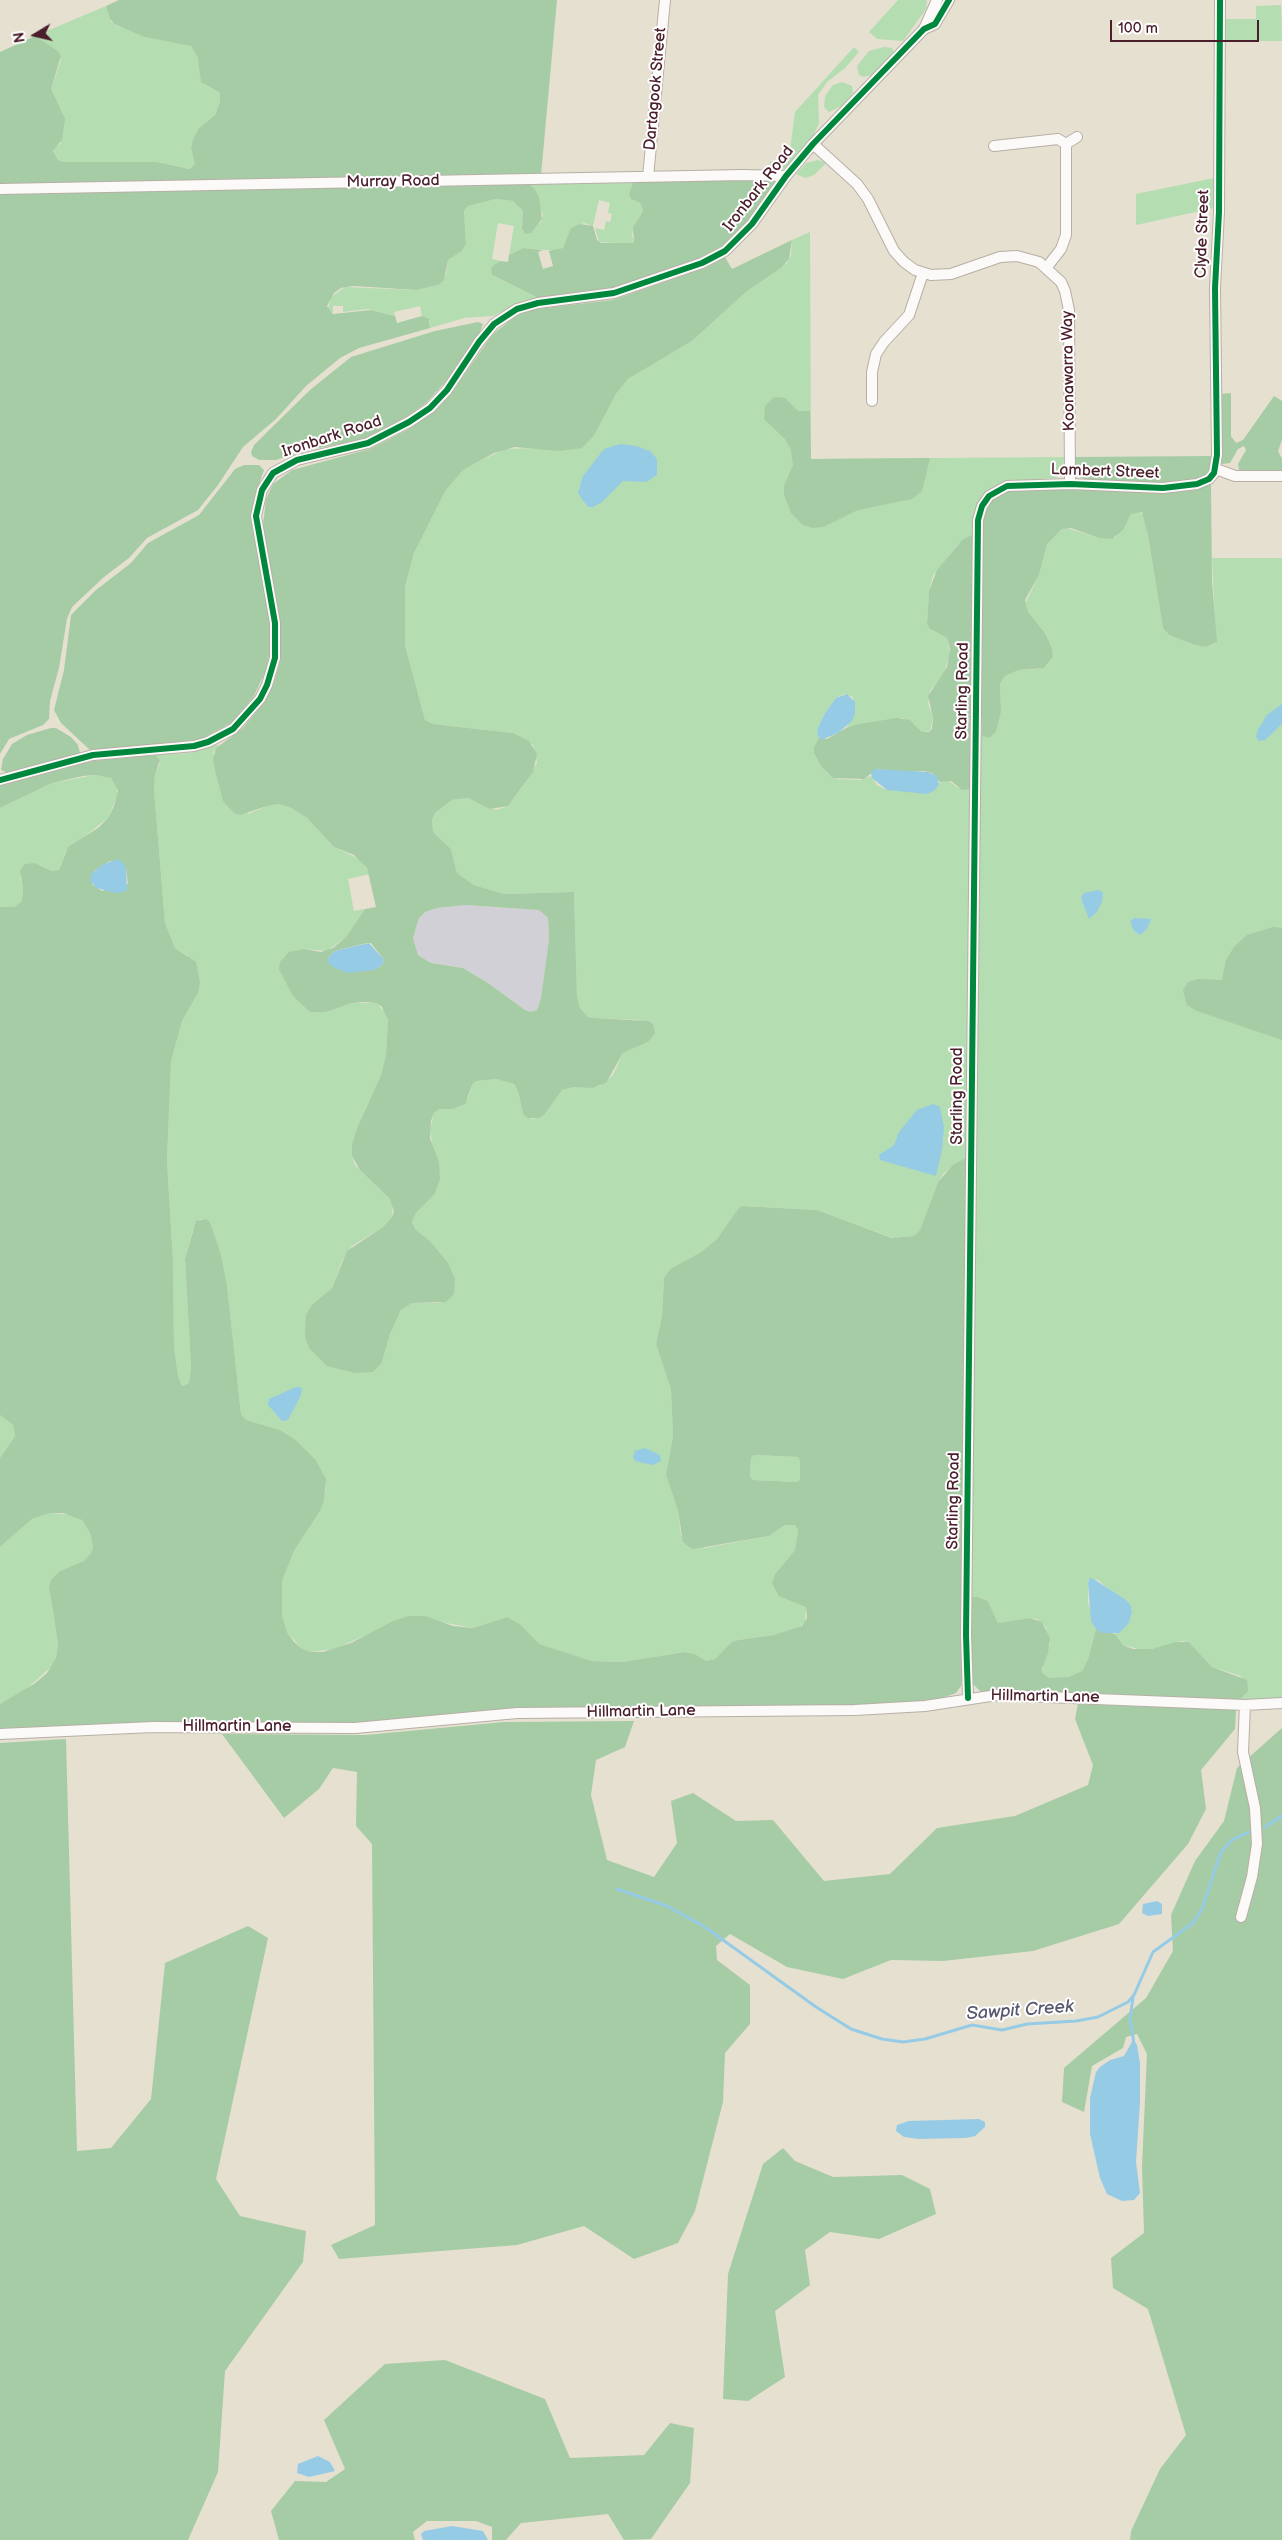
<!DOCTYPE html>
<html>
<head>
<meta charset="utf-8">
<style>
	body { margin:0 }
	#map { position:relative; width:1282px; height:2540px; overflow:hidden; background:#e6e0d0; font-family:"Balsamiq Sans",sans-serif }
	canvas { display:block }
	.north { position:absolute; left:10px; top:10px; width:50px; height:50px; -webkit-text-stroke:4px #fff; paint-order:stroke; rotate:261deg; font-size:14px; font-weight:700; line-height:20px; text-align:center; color:#4a1f2b }
	.north::after { content:''; display:block; margin:auto; width:18px; height:22px; background:#4a1f2b; clip-path:polygon(50% 0,100% 100%,50% 72%,0 100%) }
	.scale { position:absolute; left:1110px; top:20px; width:149px; height:22px; box-sizing:border-box; border:2px solid #4a1f2b; border-top:0; padding-left:6px; font-size:15px; line-height:18px; white-space:nowrap; color:#4a1f2b; -webkit-text-stroke:4px #fff; paint-order:stroke }
</style>
</head>
<body>
<div id="map">
<canvas width="1282" height="2540"></canvas>
<div class="north">N</div>
<div class="scale">100 m</div>
</div>
<script>
const ctx = document.querySelector('canvas').getContext('2d');
ctx.lineJoin = 'round';
function fillPath(path, color) {
  ctx.fillStyle = color;
  ctx.fill(path, 'evenodd');
}
function poly(rows) {
  const path = new Path2D();
  for (const r of rows) {
    path.moveTo(r[0], r[1]);
    for (let i = 2; i < r.length; i += 2) path.lineTo(r[i], r[i + 1]);
  }
  return path;
}
function stroke(path, color, width, dash) {
  ctx.strokeStyle = color;
  ctx.lineWidth = width;
  ctx.lineCap = dash ? 'butt' : 'round';
  ctx.setLineDash(dash || []);
  ctx.stroke(path);
}
function write(font, color, halo, rows, align = 'center') {
  ctx.font = font + ' "Balsamiq Sans",sans-serif';
  ctx.lineWidth = 4;
  ctx.setLineDash([]);
  ctx.textBaseline = 'middle';
  ctx.strokeStyle = halo;
  ctx.fillStyle = color;
  for (const [text, x, y, turn = 0] of rows) {
    ctx.save();
    ctx.translate(x, y);
    ctx.rotate((+turn || 0) * Math.PI / 180);
    ctx.textAlign = isNaN(turn) ? turn : align;
    if (halo) ctx.strokeText(text, 0, 0);
    ctx.fillText(text, 0, 0);
    ctx.restore();
  }
}
fillPath(poly([
	[465,905,539,910,548,918,549,939,541,998,537,1010,530,1012,525,1010,488,983,463,968,431,963,418,955,413,938,419,918,425,912,437,908]
]), '#d1d0d7');
fillPath(poly([
	[898,0,927,0,926,9,903,41,877,39,869,32],
	[1281,5,1282,41,1225,41,1225,19,1256,19,1256,6],
	[106,6,111,22,117,26,191,46,198,58,204,84,220,93,220,101,215,115,198,129,193,139,191,148,196,163,191,169,157,162,63,162,58,160,54,153,54,149,61,143,51,89,61,60,57,50,35,36],
	[854,47,859,52,845,68,827,82,818,95,819,123,813,136,786,167,779,171,769,171,770,161,778,161,790,150,795,112],
	[884,47,892,48,894,52,872,75,863,77,859,75,857,66,869,51],
	[842,82,852,86,853,93,842,106,829,112,824,107,825,96,833,85],
	[818,160,826,163,814,175,805,178,796,174,806,163],
	[1214,178,1214,208,1136,225,1136,194],
	[634,181,633,200,640,203,643,211,634,225,632,235,634,242,632,244,599,242,595,228,604,230,606,221,610,222,612,214,608,213,610,203,599,200,593,226,584,223,571,228,567,243,559,251,523,248,509,255,514,226,498,223,492,259,500,261,491,268,493,276,538,298,515,305,493,316,464,318,430,328,430,321,422,316,420,306,394,312,395,316,368,309,343,312,343,306,333,306,333,313,328,309,331,297,345,287,417,290,438,285,446,275,448,260,462,251,466,244,464,211,468,206,496,199,513,201,523,211,522,229,525,234,541,222,543,215,528,184],
	[810,232,811,459,1064,457,1063,471,1056,478,1011,481,996,485,983,494,976,507,974,534,958,544,933,576,929,591,927,624,933,631,947,638,950,653,944,673,930,691,928,703,933,718,930,731,922,732,913,723,902,718,846,728,855,713,853,697,844,694,836,698,825,713,817,730,819,738,814,750,826,772,838,779,860,780,871,776,877,785,884,789,915,792,948,780,958,788,971,789,968,1157,944,1173,938,1182,920,1230,914,1236,893,1238,817,1210,743,1206,717,1239,701,1252,670,1269,664,1278,662,1316,656,1344,671,1390,673,1436,666,1475,678,1511,681,1535,705,1548,769,1536,785,1525,795,1525,798,1530,795,1550,775,1574,799,1602,806,1607,805,1622,797,1629,774,1635,738,1640,732,1643,715,1659,706,1661,695,1654,685,1652,622,1662,592,1661,538,1644,520,1624,507,1617,473,1628,408,1616,335,1649,311,1652,301,1648,287,1632,282,1615,282,1581,294,1551,320,1511,326,1488,293,1438,280,1430,246,1420,241,1414,227,1285,210,1222,200,1219,193,1230,185,1259,191,1367,189,1383,182,1386,178,1376,174,1346,173,1260,167,1161,171,1062,182,1021,198,993,188,956,175,948,165,923,154,789,155,775,160,763,155,755,189,753,219,744,213,753,248,814,267,806,279,804,291,808,307,818,334,847,361,860,370,874,348,879,354,911,365,909,346,937,327,951,304,949,326,1012,352,1003,376,1003,386,1013,388,1020,386,1055,381,1075,357,1128,352,1144,352,1156,355,1165,390,1199,393,1205,392,1217,383,1227,352,1246,342,1261,332,1288,324,1296,382,1362,390,1334,401,1310,412,1303,441,1303,429,1240,416,1230,412,1222,416,1213,434,1195,433,1147,430,1130,434,1113,439,1109,452,1109,468,1098,473,1083,477,1081,497,1079,509,1081,517,1087,523,1114,533,1119,545,1114,562,1090,574,1087,600,1086,613,1075,623,1053,648,1042,642,1020,595,1018,588,1017,580,1008,577,996,574,892,504,894,474,885,457,873,451,849,433,832,432,820,435,813,452,800,468,798,496,810,508,806,526,782,537,763,533,745,513,733,433,724,425,720,405,645,405,587,414,553,444,491,463,469,505,449,536,448,595,434,616,394,628,379,692,341,746,292,787,263,791,255,792,240],
	[1139,511,1143,515,1146,525,1163,628,1169,635,1195,645,1206,647,1216,643,1212,558,1282,558,1282,1700,1238,1701,1241,1676,1212,1667,1189,1642,1181,1641,1160,1648,1142,1650,1123,1645,1115,1634,1129,1623,1132,1609,1098,1580,1089,1579,1088,1581,1088,1603,1096,1629,1088,1659,1082,1671,1074,1676,1063,1678,1049,1678,1043,1673,1043,1664,1050,1644,1046,1627,1037,1619,1030,1618,998,1623,988,1601,982,1598,971,1597,980,735,989,738,996,732,1001,712,1000,684,1005,676,1019,670,1038,669,1047,665,1053,657,1052,648,1045,633,1028,612,1025,604,1039,575,1047,544,1062,529,1067,528,1099,538,1115,538,1131,514],
	[95,775,111,778,117,785,117,796,108,818,66,851,59,870,52,871,40,865,20,876,23,889,22,901,14,907,0,907,0,808,52,783],
	[0,1415,13,1425,15,1436,0,1458],
	[754,1455,798,1457,800,1459,800,1479,797,1482,753,1480,750,1477,751,1458],
	[50,1513,74,1515,82,1520,90,1533,93,1547,91,1553,84,1562,60,1571,50,1594,58,1644,56,1658,53,1665,23,1692,0,1704,0,1547,32,1519]
]), '#b4ddb2');
fillPath(poly([
	[119,0,557,0,541,175,0,185,0,52,35,36,57,50,61,56,51,89,65,119,62,140,53,151,58,160,63,162,157,162,190,169,195,164,191,148,193,139,198,129,215,115,220,101,220,93,201,82,198,58,191,46,145,37,114,24,110,19,106,6],
	[740,178,773,180,774,183,744,226,726,244,698,259,611,289,538,298,492,275,491,268,494,265,500,261,508,262,509,255,523,248,543,250,538,252,543,269,553,266,549,251,563,248,571,228,580,224,593,226,597,240,601,243,634,243,633,227,643,211,640,203,631,199,629,194,634,181],
	[459,184,528,184,534,188,539,197,542,219,531,233,525,234,522,229,523,211,513,201,496,199,468,206,464,211,466,244,462,251,448,260,444,280,438,285,417,290,353,286,341,288,334,293,327,306,333,314,371,310,395,316,397,323,422,316,429,319,430,328,359,348,340,358,306,386,276,419,243,447,218,485,198,510,147,538,129,558,104,577,72,607,67,619,59,668,50,701,49,719,43,725,9,739,0,754,0,193],
	[792,240,789,259,782,267,746,292,692,341,628,379,616,394,595,434,582,448,559,451,515,447,494,453,463,470,445,491,414,553,405,587,405,645,425,720,433,724,513,733,529,741,537,754,533,772,508,806,490,809,468,798,452,800,435,813,432,820,433,832,451,849,457,873,474,885,504,894,574,892,577,996,580,1008,588,1017,595,1018,648,1021,653,1024,655,1033,648,1042,623,1053,606,1083,592,1088,574,1087,562,1090,545,1114,539,1118,528,1118,523,1114,518,1091,514,1084,497,1079,477,1081,473,1083,465,1104,452,1109,439,1109,434,1113,431,1121,430,1138,439,1162,440,1179,434,1195,416,1213,412,1222,416,1230,429,1240,448,1263,455,1279,454,1294,446,1302,412,1303,401,1310,390,1334,382,1362,373,1372,355,1373,327,1366,309,1348,305,1336,306,1315,312,1305,332,1288,347,1251,383,1227,392,1217,394,1211,390,1199,360,1170,352,1156,352,1144,357,1128,381,1075,386,1055,388,1020,382,1007,376,1003,365,1002,352,1003,326,1012,310,1012,293,996,279,969,280,962,289,952,304,949,321,952,333,948,346,937,365,909,376,907,367,868,354,855,334,847,307,818,291,808,279,804,267,806,240,815,234,813,223,801,214,766,213,759,216,748,242,729,264,703,274,682,280,662,281,629,263,525,266,499,273,484,292,470,370,449,407,430,431,414,451,394,492,335,517,315,536,309,613,300,705,268,725,257,732,269],
	[465,905,539,910,548,918,549,939,541,998,537,1010,530,1012,525,1010,488,983,463,968,431,963,418,955,413,938,419,918,425,912,437,908],
	[367,943,371,943,384,960,382,965,374,970,328,958,335,951],
	[478,322,483,324,480,332,448,379,426,403,399,422,364,439,303,451,276,460,259,460,252,456,251,452,254,445,310,390,351,357,435,331],
	[1231,393,1231,436,1236,443,1243,440,1274,396,1282,401,1282,440,1278,451,1282,459,1282,472,1239,470,1238,464,1246,450,1244,446,1238,449,1230,463,1222,464,1220,394],
	[774,397,785,398,798,411,810,411,811,459,930,458,922,491,912,499,858,510,823,527,813,528,803,525,791,513,784,495,784,486,793,465,791,450,785,439,764,419,765,406],
	[1212,456,1210,468,1206,475,1198,479,1162,484,1087,481,1078,475,1075,468,1074,457],
	[244,465,259,465,264,470,255,495,252,516,270,626,271,646,266,670,254,696,231,723,201,739,167,744,90,750,61,723,54,710,64,670,71,615,96,590,131,563,148,543,199,515,235,469],
	[1211,484,1212,581,1217,642,1206,647,1195,645,1169,635,1163,628,1148,536,1142,512,1131,514,1123,530,1112,539,1099,538,1071,528,1062,529,1047,544,1039,575,1025,600,1028,612,1045,633,1052,648,1053,657,1044,668,1019,670,1005,676,1000,684,1001,712,996,732,989,738,982,736,982,533,985,512,993,500,1010,490,1076,489,1164,493,1194,490],
	[974,534,971,789,962,790,951,781,940,782,932,773,924,771,905,772,877,769,864,779,833,778,822,767,814,753,814,747,819,738,827,739,846,728,859,724,897,718,910,720,922,732,929,732,932,729,933,718,928,696,947,667,950,649,947,638,930,629,927,624,929,591,937,570,962,540],
	[51,728,56,728,71,737,78,745,80,753,8,773,1,770,3,759,12,744,27,735],
	[155,755,160,760,155,775,154,789,165,923,175,948,196,962,200,982,198,993,182,1021,171,1062,167,1161,173,1260,174,1346,178,1376,182,1386,189,1383,191,1367,185,1259,196,1221,206,1219,210,1222,220,1252,227,1285,241,1414,246,1420,280,1430,293,1438,315,1459,326,1479,324,1500,320,1511,294,1551,282,1581,282,1615,287,1632,294,1642,301,1648,311,1652,323,1652,351,1643,391,1622,408,1616,425,1616,453,1626,473,1628,507,1617,520,1624,539,1644,592,1661,622,1662,685,1652,695,1654,706,1661,715,1659,732,1642,738,1640,774,1635,802,1626,807,1618,806,1607,779,1596,772,1583,775,1574,795,1550,798,1530,795,1525,785,1525,769,1536,705,1547,692,1549,683,1542,678,1511,666,1475,673,1436,671,1390,656,1344,662,1316,664,1278,670,1269,701,1252,717,1239,739,1208,743,1206,817,1210,892,1238,914,1236,920,1230,938,1182,953,1165,968,1157,963,1676,961,1686,956,1693,937,1700,890,1705,505,1709,455,1716,364,1724,214,1722,0,1730,0,1704,34,1684,47,1673,56,1658,58,1644,49,1587,51,1580,60,1571,84,1561,91,1553,93,1547,90,1533,82,1520,63,1513,50,1513,32,1519,0,1547,0,1458,15,1436,13,1425,0,1415,0,907,14,907,22,901,23,889,20,871,25,864,35,863,52,871,59,870,68,847,98,828,108,818,114,806,118,790,111,778,95,775,83,776,52,783,0,808,0,786,92,761],
	[110,861,126,868,128,884,102,891,92,884,94,871],
	[754,1455,798,1457,800,1460,800,1479,797,1482,753,1480,750,1477,751,1458],
	[1273,927,1282,928,1282,1040,1197,1011,1187,1005,1183,990,1188,982,1198,979,1222,980,1226,960,1234,947,1247,935],
	[971,1597,978,1597,988,1601,998,1623,1030,1618,1042,1622,1050,1638,1048,1653,1042,1669,1043,1673,1049,1678,1069,1677,1082,1671,1088,1659,1096,1629,1115,1634,1123,1645,1133,1649,1152,1649,1176,1642,1189,1642,1212,1667,1247,1680,1248,1691,1238,1701,981,1692,973,1684,971,1673],
	[1078,1704,1236,1710,1235,1729,1201,1770,1206,1809,1188,1844,1119,1924,1033,1951,943,1961,891,1960,843,1979,787,1967,730,1934,716,1946,717,1960,750,1985,750,2024,725,2053,723,2102,695,2211,678,2243,634,2259,584,2226,517,2245,339,2259,331,2245,375,2225,372,1844,356,1826,357,1772,333,1768,319,1789,284,1818,222,1734,366,1735,504,1722,634,1721,625,1747,596,1760,591,1795,607,1860,654,1877,677,1843,671,1801,693,1793,736,1821,773,1820,824,1881,890,1874,937,1828,1015,1816,1088,1785,1093,1765,1075,1719],
	[1282,1728,1282,2540,1130,2540,1131,2531,1160,2469,1186,2435,1148,2309,1113,2288,1111,2258,1144,2233,1142,2166,1147,2054,1137,2034,1126,2037,1123,2048,1092,2066,1084,2112,1062,2102,1064,2068,1146,1998,1173,1951,1171,1915,1195,1861,1224,1821,1237,1768,1241,1764,1249,1793,1256,1876,1247,1759],
	[66,1739,77,2151,111,2148,151,2099,165,1963,248,1926,268,1938,216,2179,240,2216,306,2231,303,2262,225,2371,218,2472,188,2540,0,2540,0,1743],
	[783,2148,795,2161,833,2177,902,2175,930,2189,936,2214,879,2239,830,2232,805,2250,810,2285,775,2311,785,2377,748,2401,723,2399,728,2274,763,2164],
	[445,2360,545,2399,570,2458,644,2455,670,2423,694,2428,690,2483,651,2539,624,2540,608,2514,521,2523,506,2540,492,2540,492,2527,476,2521,427,2521,413,2532,415,2540,279,2540,271,2511,295,2481,326,2482,345,2469,324,2420,385,2364]
]), '#a6cca5');
fillPath(poly([
	[620,444,636,446,650,451,657,459,657,475,646,482,623,481,602,502,593,507,588,507,578,493,583,476,604,449],
	[847,694,855,702,855,713,852,721,838,733,821,740,818,736,817,730,825,713,836,698],
	[1282,704,1282,724,1265,740,1259,741,1256,737,1258,730,1267,715],
	[875,769,928,772,937,776,939,784,935,790,927,794,887,790,872,778,871,772],
	[118,859,123,863,126,868,127,889,124,892,115,893,97,888,90,881,91,874,102,865],
	[1099,890,1103,893,1102,902,1097,912,1089,919,1081,898,1084,893],
	[1135,918,1151,919,1147,929,1140,935,1134,931,1130,921],
	[369,943,384,960,382,965,374,970,347,973,335,968,328,963,328,958,335,951],
	[933,1104,940,1107,944,1127,942,1150,936,1176,880,1160,879,1155,894,1145,899,1132,917,1110],
	[296,1387,302,1388,301,1395,288,1420,282,1421,268,1405,269,1399],
	[645,1448,660,1455,661,1461,652,1465,635,1461,633,1457,635,1451],
	[1092,1578,1126,1600,1131,1606,1132,1612,1129,1623,1119,1633,1102,1633,1096,1629,1091,1621,1088,1583,1089,1579],
	[1157,1901,1162,1904,1162,1914,1148,1916,1142,1913,1143,1904],
	[1133,2040,1137,2045,1140,2063,1140,2102,1136,2162,1140,2193,1134,2200,1122,2201,1107,2194,1100,2178,1090,2134,1090,2098,1096,2072,1100,2067,1110,2060,1124,2056],
	[979,2119,985,2122,985,2127,975,2136,966,2138,919,2139,904,2137,896,2131,897,2125,909,2121],
	[318,2456,330,2462,335,2471,309,2477,297,2473,298,2464],
	[452,2526,483,2531,488,2540,423,2540,421,2534,424,2531]
]), '#96cbe5');
stroke(poly([
	[1265,1827,1282,1816],
	[617,1889,667,1906,705,1927,816,2007,851,2029,882,2039,903,2042,925,2039,972,2025,1002,2030,1027,2024,1076,2021,1098,2017,1128,2002,1134,1995,1153,1952,1193,1923,1202,1909,1221,1852,1232,1840,1249,1832],
	[1133,1998,1130,2018,1134,2044]
]), '#96cbe5', 3);
const minor = poly([
	[924,29,937,0],
	[813,144,857,184,868,199,894,251,904,262,915,270,931,275,951,274,1000,257,1017,256,1039,262,1061,282,1065,291,1069,310,1070,484],
	[1066,144,1077,137],
	[994,146,1058,139,1066,144,1066,235,1061,249,1047,267],
	[648,177,665,0],
	[0,189,743,175,786,176],
	[872,401,872,372,876,354,884,342,909,315,923,273],
	[1216,469,1235,476,1282,476],
	[0,780,93,755,194,746,208,742,233,729,260,699,267,685,275,658,275,623,256,516,262,490,273,473,297,460,368,443,409,422,430,408,447,390,479,342,494,324,517,309,538,303,614,293,702,263,725,251,752,224,786,176,813,144,924,29,935,24,949,0],
	[968,1698,966,1635,978,520,982,506,989,496,1007,486,1070,484,1163,488,1197,484,1209,479,1214,473,1217,455,1215,288,1219,212,1220,0],
	[0,1734,153,1727,355,1728,517,1713,855,1710,925,1706,997,1695,1245,1705,1282,1703],
	[1241,1917,1252,1877,1257,1844,1255,1808,1243,1752,1245,1705]
]);
stroke(minor, '#b7afa6', 12);
stroke(minor, '#fbfaf8', 10);
stroke(poly([
	[0,780,93,755,194,746,208,742,233,729,260,699,267,685,275,658,275,623,256,516,262,490,273,473,297,460,368,443,409,422,430,408,447,390,479,342,494,324,517,309,538,303,614,293,702,263,725,251,752,224,786,176,813,144,924,29,935,24,949,0],
	[968,1698,966,1635,978,520,982,506,989,496,1007,486,1070,484,1163,488,1197,484,1209,479,1214,473,1217,455,1215,288,1219,212,1220,0]
]), '#00873e', 6);
write('16px', '#4a1f2b', '#fff', [
	["Dartagook Street",656,89,-85],
	["Murray Road",393,182,-1],
	["Ironbark Road",759,189,-52],
	["Clyde Street",1203,234,-88],
	["Koonawarra Way",1069,371,-91],
	["Ironbark Road",332,437,-18],
	["Lambert Street",1105,472,2],
	["Starling Road",963,691,-89],
	["Starling Road",958,1096,-90],
	["Starling Road",954,1501,-89],
	["Hillmartin Lane",1045,1697,1],
	["Hillmartin Lane",641,1712,-1],
	["Hillmartin Lane",237,1727]
]);
write('italic 18px', '#58586f', '#fff', [
	["Sawpit Creek",1020,2011,-4]
]);
</script>
</body>
</html>
